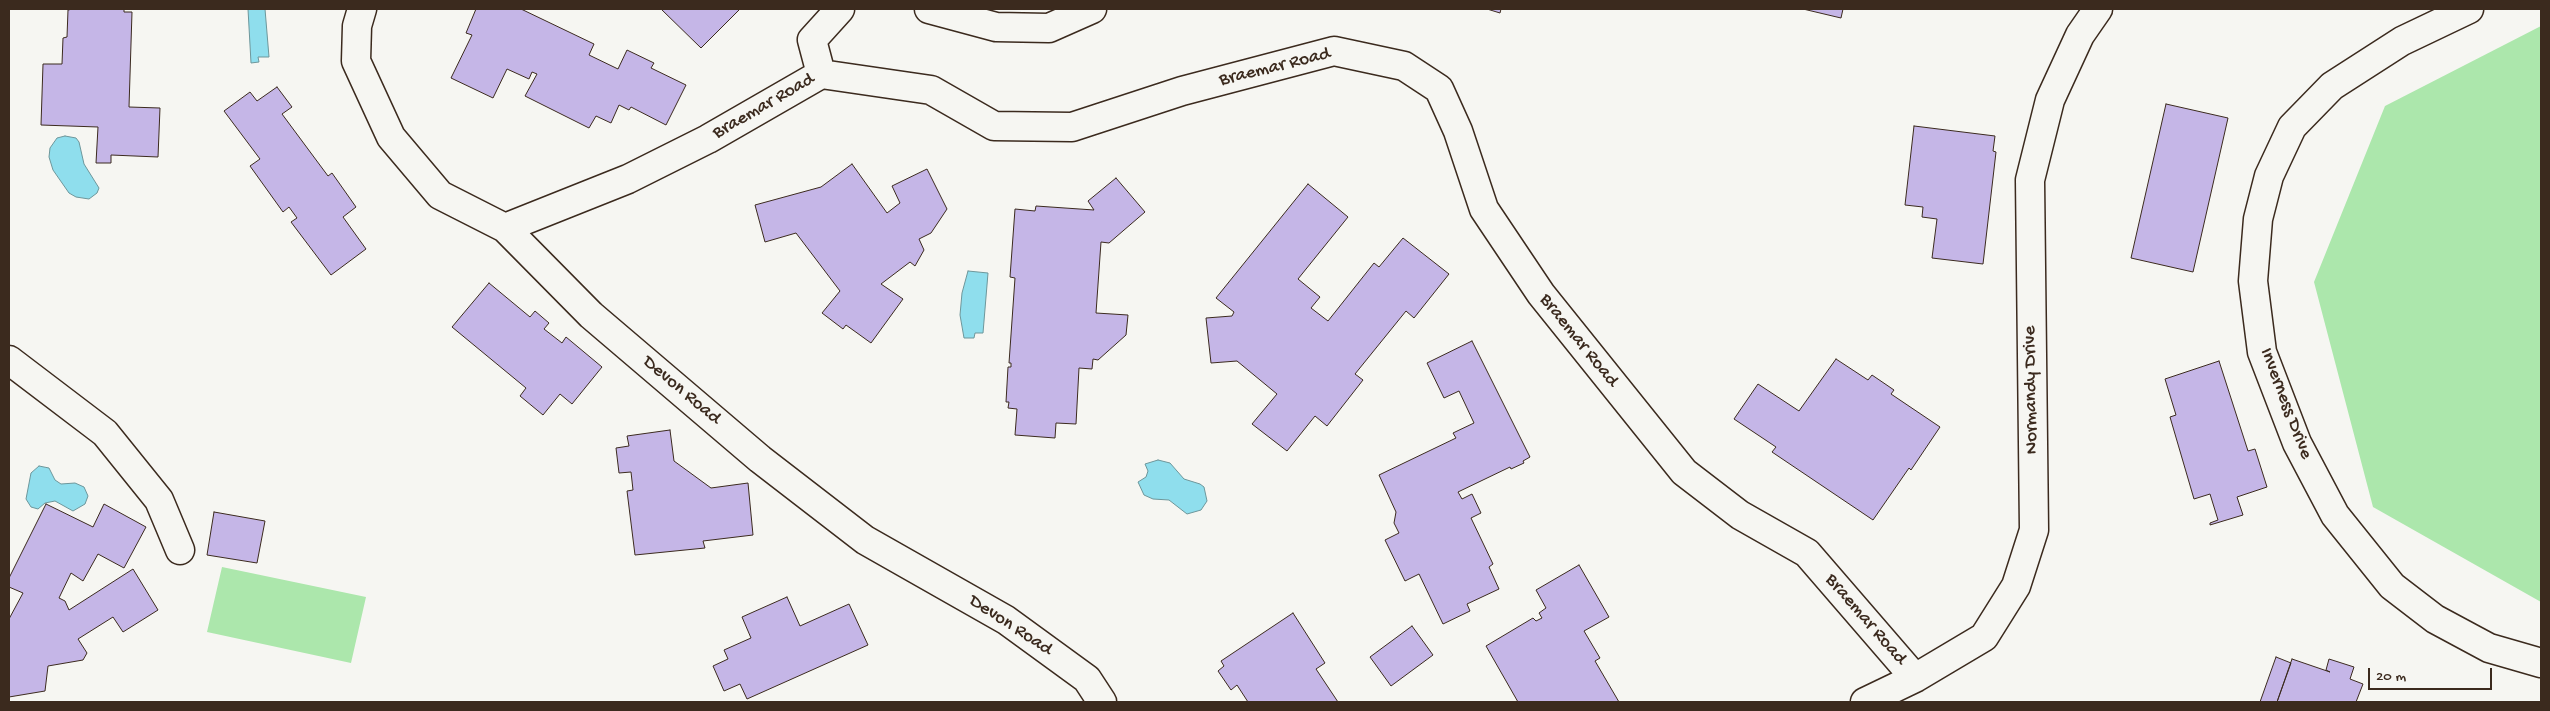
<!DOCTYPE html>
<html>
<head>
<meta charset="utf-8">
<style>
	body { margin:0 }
	#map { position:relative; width:2550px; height:711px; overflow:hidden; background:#f6f6f2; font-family:"Gochi Hand",sans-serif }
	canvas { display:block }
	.frame { position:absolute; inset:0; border:10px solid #3b2a1e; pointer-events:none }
	.scale { position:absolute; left:2368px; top:668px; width:124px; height:22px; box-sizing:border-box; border:2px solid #3b2a1e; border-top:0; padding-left:6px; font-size:15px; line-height:18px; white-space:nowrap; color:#3b2a1e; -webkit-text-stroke:4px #f6f6f2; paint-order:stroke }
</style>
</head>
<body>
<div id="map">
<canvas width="2550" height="711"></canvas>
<div class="frame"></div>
<div class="scale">20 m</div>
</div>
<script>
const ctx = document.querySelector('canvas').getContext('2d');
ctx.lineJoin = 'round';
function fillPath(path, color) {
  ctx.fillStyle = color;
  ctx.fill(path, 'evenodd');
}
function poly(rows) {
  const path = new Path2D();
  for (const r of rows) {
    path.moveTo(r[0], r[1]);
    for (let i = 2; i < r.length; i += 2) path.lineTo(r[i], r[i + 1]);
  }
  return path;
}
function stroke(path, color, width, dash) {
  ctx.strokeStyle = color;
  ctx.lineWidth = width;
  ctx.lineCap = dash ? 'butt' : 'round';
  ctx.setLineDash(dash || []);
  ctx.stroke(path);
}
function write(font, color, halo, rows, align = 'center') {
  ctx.font = font + ' "Gochi Hand",sans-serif';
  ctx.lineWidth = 5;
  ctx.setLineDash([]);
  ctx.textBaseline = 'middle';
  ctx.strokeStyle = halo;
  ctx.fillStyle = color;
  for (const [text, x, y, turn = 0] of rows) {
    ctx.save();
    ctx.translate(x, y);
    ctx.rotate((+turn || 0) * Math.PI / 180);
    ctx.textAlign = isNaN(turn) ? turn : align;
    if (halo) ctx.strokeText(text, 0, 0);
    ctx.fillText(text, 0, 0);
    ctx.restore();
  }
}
fillPath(poly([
	[2541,26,2541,602,2373,507,2314,282,2385,106],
	[222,567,366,597,351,663,207,632]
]), '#ace7ac');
const water = poly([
	[248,9,265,9,269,57,258,57,259,62,251,63,248,9],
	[65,136,76,138,79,142,84,164,99,188,97,193,89,199,76,197,69,193,53,170,49,157,50,148,57,138,65,136],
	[968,271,988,273,983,333,975,333,974,338,964,338,960,315,962,293,968,271],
	[1158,460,1170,463,1184,479,1200,484,1204,487,1207,501,1201,510,1187,514,1169,500,1153,499,1144,495,1138,482,1146,477,1148,471,1145,464,1158,460],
	[39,466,49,468,55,480,61,484,75,483,84,487,88,496,85,504,73,511,55,501,45,503,38,509,31,507,26,499,31,473,39,466]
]);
fillPath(water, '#8fdeed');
stroke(water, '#6d969a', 1);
const building = poly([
	[73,9,124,9,124,12,132,12,129,107,160,108,158,157,111,155,111,163,96,163,98,127,41,125,43,64,62,64,63,38,67,37,68,10,73,9],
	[476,9,521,9,594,44,589,55,618,69,627,50,654,63,651,68,686,85,666,125,631,107,629,110,619,105,611,123,596,116,589,128,525,96,537,74,532,72,529,79,507,69,493,98,451,78,472,35,466,33,476,9],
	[661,9,740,9,701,48,661,9],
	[1487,9,1501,9,1500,13,1487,9],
	[1803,9,1843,9,1841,18,1803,9],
	[277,87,292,107,282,114,328,176,332,173,356,207,343,217,366,249,331,275,291,222,297,218,289,207,283,212,250,166,260,159,224,111,250,92,257,101,277,87],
	[2166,104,2228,118,2193,272,2131,258,2166,104],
	[1914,126,1995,136,1993,151,1996,152,1983,264,1932,258,1937,219,1922,217,1923,207,1905,205,1914,126],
	[852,164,887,213,900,203,892,186,927,169,947,209,931,233,919,239,924,250,915,266,910,262,881,284,903,299,871,343,846,325,843,329,822,313,840,291,796,233,765,242,755,205,821,187,852,164],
	[1116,178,1145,212,1109,243,1101,242,1096,313,1128,315,1126,335,1098,360,1093,359,1092,369,1079,368,1076,424,1056,423,1055,438,1015,435,1017,409,1008,408,1009,402,1006,402,1008,367,1011,367,1011,363,1009,363,1015,278,1010,277,1015,209,1035,211,1036,206,1094,210,1088,201,1116,178],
	[1308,184,1348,217,1298,279,1320,297,1311,308,1328,321,1374,263,1379,267,1403,238,1449,274,1414,318,1406,311,1355,374,1363,380,1327,426,1315,416,1287,451,1252,424,1277,394,1237,361,1211,363,1206,318,1232,316,1234,312,1216,298,1308,184],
	[489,283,530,317,535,311,549,323,544,329,562,343,566,337,602,367,572,404,560,394,543,415,520,396,526,388,452,327,489,283],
	[1472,341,1530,457,1523,461,1524,463,1511,469,1510,467,1458,492,1462,499,1472,494,1481,513,1471,518,1493,564,1489,567,1499,589,1467,604,1470,611,1443,624,1419,574,1405,581,1385,540,1399,533,1394,523,1396,512,1379,475,1456,438,1453,433,1474,423,1459,391,1444,398,1427,363,1472,341],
	[1836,359,1868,380,1872,375,1894,390,1891,394,1940,427,1911,470,1909,468,1873,520,1772,452,1776,447,1734,419,1758,384,1799,411,1836,359],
	[2219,361,2248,451,2255,449,2267,487,2237,497,2243,515,2210,525,2210,523,2218,520,2210,494,2194,499,2170,417,2176,415,2165,379,2219,361],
	[670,430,674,461,711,488,748,483,753,535,703,541,705,548,635,555,627,491,633,490,631,472,619,473,616,448,629,446,627,436,670,430],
	[46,504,93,527,104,504,146,527,124,568,98,554,83,581,71,573,59,598,65,601,69,610,133,569,158,610,123,632,113,617,78,639,87,653,83,660,48,666,45,691,9,697,9,619,23,593,9,587,9,578,46,504],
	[214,512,265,521,257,563,207,555,214,512],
	[1579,565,1609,617,1584,631,1600,658,1595,661,1619,702,1518,702,1486,646,1533,618,1536,621,1542,618,1539,613,1546,608,1536,590,1579,565],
	[787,597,800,626,849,604,868,645,747,699,740,684,724,691,713,666,728,659,724,650,751,638,742,617,787,597],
	[1293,613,1325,663,1316,669,1338,702,1248,702,1237,685,1231,690,1218,671,1224,666,1221,661,1293,613],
	[1412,626,1433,655,1391,686,1370,657,1412,626],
	[2276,657,2291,663,2277,702,2260,702,2276,657],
	[2292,659,2330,672,2326,670,2329,659,2354,667,2350,679,2363,684,2356,702,2277,702,2292,659]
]);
fillPath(building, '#c5b6e7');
stroke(building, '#3b2a1e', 1);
const minor = poly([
	[362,9,357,26,356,61,391,137,440,195,505,228,591,315,760,459,865,540,1006,620,1087,679,1102,702],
	[929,9,996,27,1049,28,1092,9],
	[2469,9,2402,41,2332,86,2292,127,2269,176,2258,219,2253,281,2262,352,2297,443,2335,515,2392,586,2435,619,2489,648,2541,663],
	[821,74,812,40,840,9],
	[505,228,628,179,708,139,821,74,931,90,994,126,1072,127,1182,91,1334,51,1404,66,1439,89,1458,131,1484,209,1541,294,1684,472,1740,515,1807,553,1915,678],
	[9,360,105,433,159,500,180,550],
	[1865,702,1915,678,1984,637,2016,586,2034,530,2030,180,2050,100,2080,35,2098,9]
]);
stroke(minor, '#3b2a1e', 31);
stroke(minor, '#f6f6f2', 28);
write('19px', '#3b2a1e', '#f6f6f2', [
	["Braemar Road",1275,68,-14],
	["Braemar Road",764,107,-30],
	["Braemar Road",1578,341,51],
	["Normandy Drive",2032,390,-91],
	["Devon Road",681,391,40],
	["Inverness Drive",2285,404,69],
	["Braemar Road",1865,620,49],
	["Devon Road",1010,626,33]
]);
</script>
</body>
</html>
